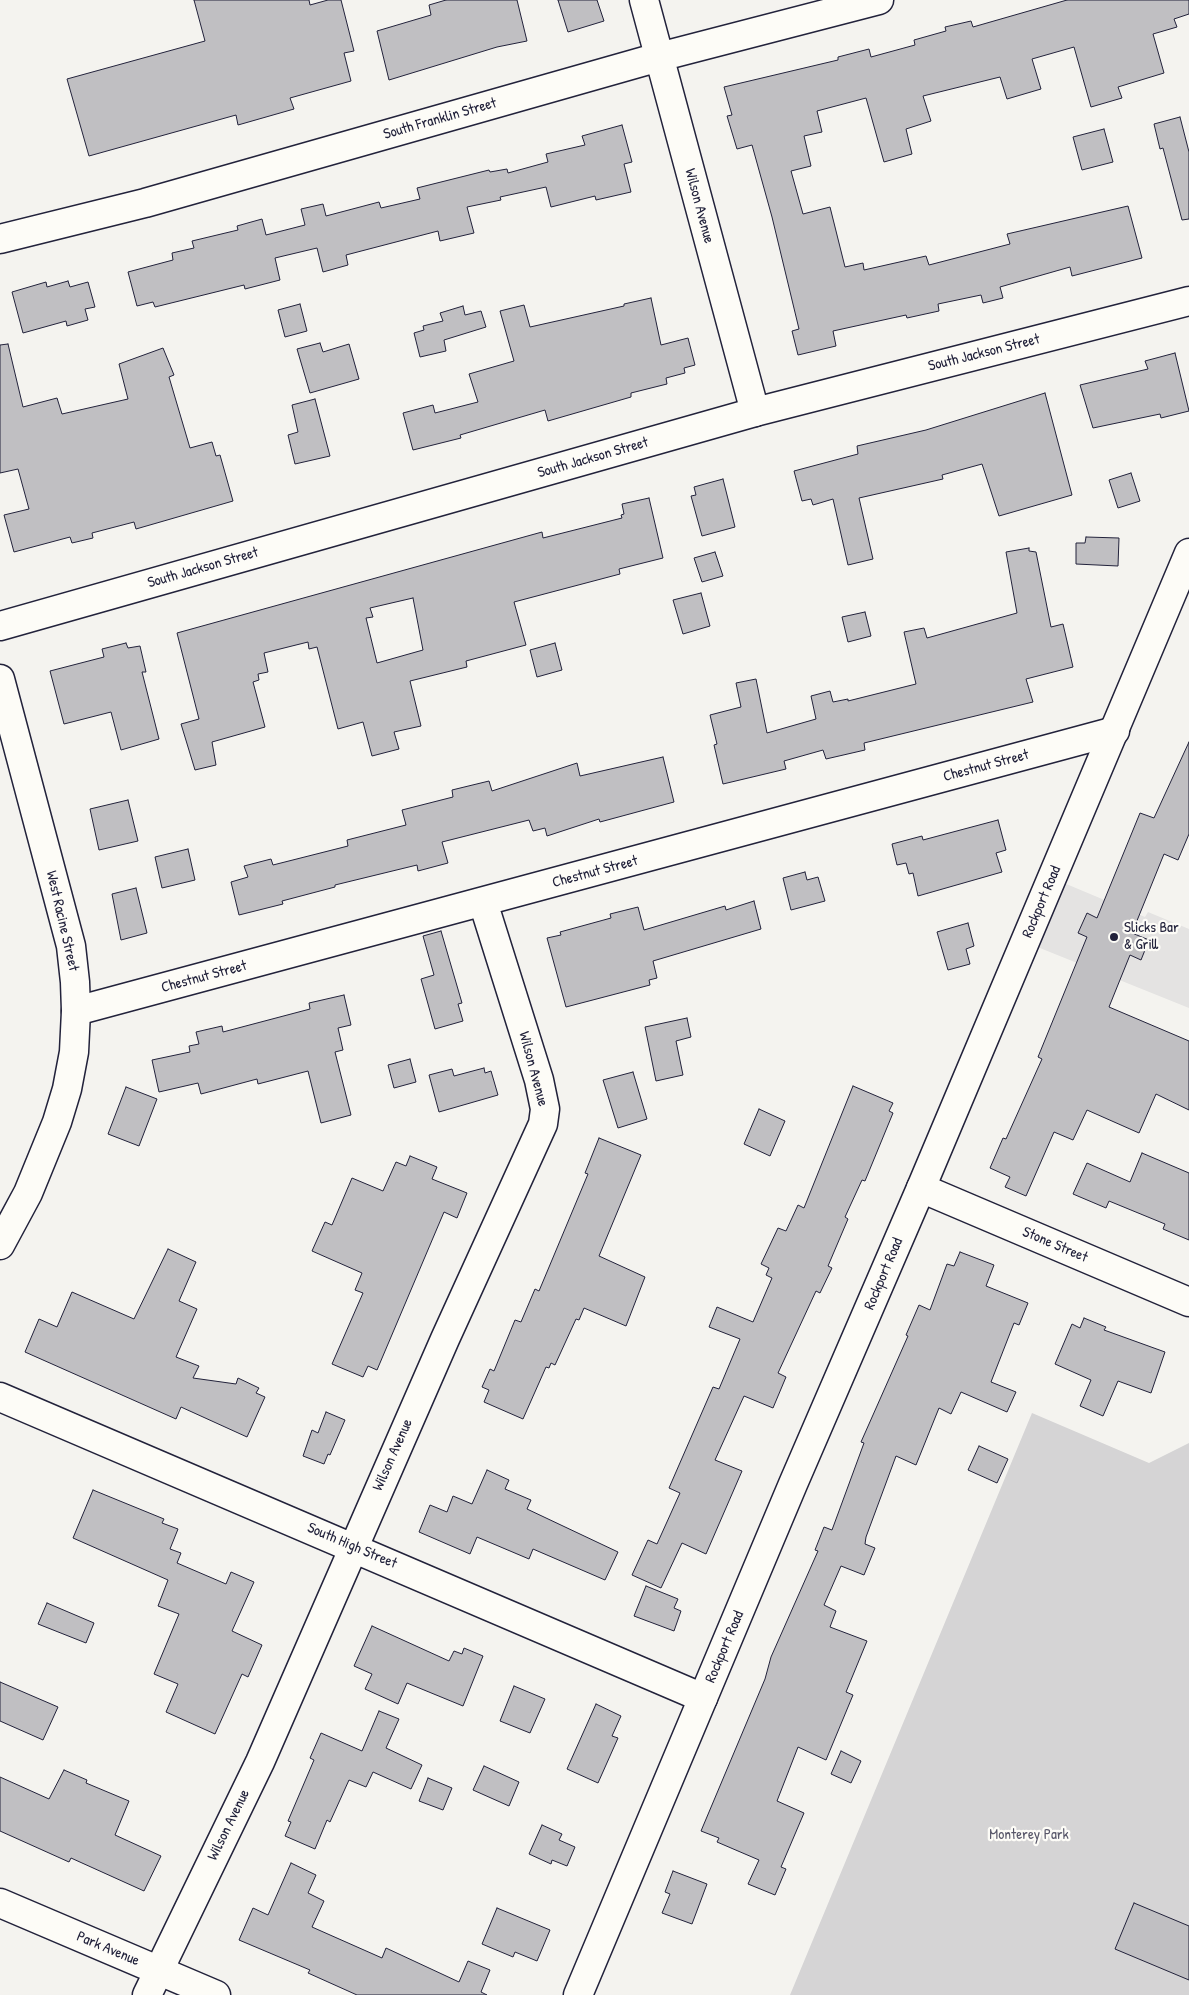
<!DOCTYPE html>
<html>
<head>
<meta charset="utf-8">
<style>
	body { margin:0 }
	canvas { display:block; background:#f4f3ef }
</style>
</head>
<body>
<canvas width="1189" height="1995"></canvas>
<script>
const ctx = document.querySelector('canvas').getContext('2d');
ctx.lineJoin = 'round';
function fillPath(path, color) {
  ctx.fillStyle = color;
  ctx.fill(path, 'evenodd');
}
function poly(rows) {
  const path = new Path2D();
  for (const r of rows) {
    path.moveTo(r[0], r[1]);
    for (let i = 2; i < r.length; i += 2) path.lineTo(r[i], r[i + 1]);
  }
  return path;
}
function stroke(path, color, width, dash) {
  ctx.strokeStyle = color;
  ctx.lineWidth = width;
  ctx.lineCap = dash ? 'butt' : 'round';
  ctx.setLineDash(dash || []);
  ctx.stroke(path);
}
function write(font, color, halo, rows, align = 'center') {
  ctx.font = font + ' "Patrick Hand",sans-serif';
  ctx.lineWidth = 4.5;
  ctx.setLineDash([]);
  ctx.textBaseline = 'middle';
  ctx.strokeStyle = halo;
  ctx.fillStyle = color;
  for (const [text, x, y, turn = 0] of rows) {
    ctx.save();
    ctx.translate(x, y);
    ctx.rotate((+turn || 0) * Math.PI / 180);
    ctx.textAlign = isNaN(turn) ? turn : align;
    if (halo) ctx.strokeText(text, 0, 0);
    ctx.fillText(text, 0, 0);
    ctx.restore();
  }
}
fillPath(poly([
	[1052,878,1145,917,1148,912,1189,929,1189,1008,1025,942]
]), '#e4e3e2');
fillPath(poly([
	[1032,1413,1149,1463,1189,1443,1189,1995,790,1995]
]), '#d5d4d5');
const building = poly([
	[194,0,309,0,310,5,328,0,341,0,354,51,344,53,351,81,290,98,294,109,238,125,236,115,89,156,67,79,205,41,194,0],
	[446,0,517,0,527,41,497,47,389,80,377,31,431,15,429,5,446,0],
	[558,0,597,0,604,21,568,32,558,0],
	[1067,0,1189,0,1189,14,1174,19,1177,27,1153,34,1164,73,1118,87,1122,98,1091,107,1074,47,1032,59,1041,89,1007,99,1000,77,923,96,931,121,906,129,912,154,884,162,866,98,817,111,822,132,804,136,811,166,791,171,803,214,830,207,845,267,863,263,864,270,926,256,929,265,1010,244,1007,234,1128,206,1142,258,1072,276,1070,267,1000,287,1003,298,983,303,981,295,938,304,939,311,907,318,906,315,833,331,836,346,798,355,792,331,799,329,772,217,752,145,737,149,727,116,732,115,724,87,838,60,838,57,869,49,871,57,915,45,914,40,946,31,945,27,971,21,973,27,1067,0],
	[1180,117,1189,152,1189,219,1182,220,1163,148,1160,149,1154,124,1180,117],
	[622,125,632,162,624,164,631,192,596,200,595,196,551,207,546,187,500,197,501,200,467,207,474,233,440,241,438,231,346,255,348,265,323,272,317,248,275,258,280,280,245,289,244,285,155,307,153,302,137,306,128,272,173,260,172,253,194,248,192,241,238,230,237,226,262,219,266,235,305,225,301,209,323,204,326,216,379,202,381,208,420,199,417,188,489,170,490,172,507,169,508,173,548,162,546,154,585,145,582,136,622,125],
	[1104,129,1113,162,1082,170,1073,137,1104,129],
	[68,281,70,287,88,282,95,307,85,309,88,320,67,326,66,321,23,333,12,292,46,282,47,287,68,281],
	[651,298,661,345,688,338,695,365,684,368,685,373,666,378,667,384,631,393,631,397,548,421,545,410,460,435,461,438,413,450,403,413,433,405,435,413,478,402,469,374,514,361,500,311,524,305,530,327,624,306,624,304,651,298],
	[300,304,307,331,285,337,278,310,300,304],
	[463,306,465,315,481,311,486,327,444,340,446,351,420,357,414,333,424,330,423,326,443,321,440,313,463,306],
	[320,343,323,352,349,344,359,379,310,393,297,349,320,343],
	[8,344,23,407,57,398,62,414,128,399,119,364,163,348,174,375,169,377,190,448,212,442,216,456,220,455,233,501,136,529,134,522,92,533,93,538,72,543,70,537,14,552,4,515,29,509,18,469,0,473,0,345,8,344],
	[1175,353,1189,411,1161,418,1160,414,1093,428,1080,385,1148,369,1145,361,1175,353],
	[1045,393,1072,495,999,516,982,464,942,475,943,479,859,498,873,559,848,565,833,499,813,505,811,499,802,501,794,471,858,454,857,446,926,430,1045,393],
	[315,399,330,456,295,464,288,435,298,432,292,405,315,399],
	[1131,473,1140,501,1118,508,1109,480,1131,473],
	[723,479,735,527,702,536,691,496,696,495,694,487,723,479],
	[649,498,663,558,619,569,620,574,514,602,526,645,466,661,467,667,410,681,421,726,394,732,399,749,372,756,363,722,338,729,317,647,309,649,308,642,264,653,268,672,258,674,259,680,253,682,265,727,212,742,216,765,195,770,181,724,199,719,177,633,542,532,543,538,622,518,621,515,624,514,622,504,649,498],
	[413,598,423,650,377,663,366,618,373,617,370,608,413,598],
	[1086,537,1119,538,1118,566,1076,564,1076,543,1085,543,1086,537],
	[1029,548,1029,551,1036,552,1051,627,1063,624,1073,667,1026,679,1033,702,864,743,865,750,826,759,823,750,784,761,786,769,723,784,714,745,717,744,710,715,741,707,736,683,756,679,767,733,816,719,811,696,830,691,833,702,848,699,848,701,916,684,904,632,924,628,927,638,1017,613,1006,552,1029,548],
	[715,552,723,576,702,582,694,558,715,552],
	[701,593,710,626,683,634,673,600,701,593],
	[865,612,871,636,848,642,842,617,865,612],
	[126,643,128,648,140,646,146,672,142,672,159,739,121,750,111,712,64,724,50,671,104,657,102,649,126,643],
	[555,643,562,670,537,677,530,650,555,643],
	[1189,742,1189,834,1178,860,1164,854,1132,933,1149,940,1141,960,1130,955,1109,1007,1189,1041,1189,1110,1156,1094,1139,1133,1087,1110,1073,1140,1054,1132,1026,1196,1005,1187,1010,1177,990,1168,1003,1138,1006,1139,1042,1059,1038,1057,1087,937,1078,933,1087,913,1097,918,1140,813,1154,818,1189,742],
	[663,757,674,802,600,822,599,819,547,836,545,828,533,831,529,820,442,842,448,863,418,871,417,865,335,885,335,887,282,901,283,904,239,915,231,882,248,877,244,866,271,859,273,865,348,846,347,840,406,825,402,810,453,797,452,790,489,781,492,791,577,763,580,776,663,757],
	[128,800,138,841,99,850,90,809,128,800],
	[998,820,1006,850,996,853,1002,872,918,896,913,873,909,874,906,863,897,865,892,844,922,836,923,840,998,820],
	[188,849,195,880,162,888,155,857,188,849],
	[805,872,807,880,818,877,825,901,791,910,783,878,805,872],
	[136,888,147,933,121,940,112,894,136,888],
	[754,901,761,929,653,961,657,978,649,980,650,985,566,1007,547,938,561,935,560,932,611,918,610,914,638,907,644,930,725,906,726,910,754,901],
	[968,923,974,946,966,949,970,964,948,970,937,932,968,923],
	[441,931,462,1003,458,1004,463,1021,435,1029,421,979,434,975,423,936,441,931],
	[344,995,351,1025,338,1028,343,1050,335,1052,351,1115,321,1123,308,1071,258,1084,257,1079,201,1094,198,1083,159,1092,152,1060,190,1052,189,1046,199,1044,196,1032,222,1026,223,1032,310,1009,309,1003,344,995],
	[687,1018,691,1037,676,1041,683,1075,656,1081,645,1027,687,1018],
	[410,1059,416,1082,394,1088,388,1065,410,1059],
	[484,1068,485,1073,491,1071,498,1095,439,1112,429,1075,452,1069,454,1076,484,1068],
	[633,1072,647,1119,618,1128,603,1080,633,1072],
	[853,1086,893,1103,889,1111,893,1113,865,1181,862,1180,845,1217,848,1219,828,1266,832,1268,820,1293,816,1291,778,1373,786,1377,773,1408,744,1396,715,1460,742,1471,706,1554,682,1543,661,1588,632,1575,648,1540,657,1544,680,1493,669,1488,713,1387,719,1389,740,1339,709,1327,717,1307,753,1322,772,1278,766,1275,769,1268,761,1264,778,1228,786,1231,798,1205,804,1208,853,1086],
	[126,1087,157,1099,139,1146,108,1134,126,1087],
	[759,1109,785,1121,770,1156,744,1144,759,1109],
	[599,1138,641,1155,599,1256,645,1277,626,1326,584,1308,579,1320,576,1319,555,1365,551,1363,549,1368,546,1367,523,1419,484,1402,489,1390,482,1387,490,1369,494,1371,515,1320,521,1322,535,1289,539,1291,588,1174,585,1173,599,1138],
	[1142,1153,1189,1173,1189,1240,1163,1229,1165,1224,1109,1201,1106,1208,1073,1194,1087,1163,1130,1182,1142,1153],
	[410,1156,437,1167,432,1179,467,1193,457,1218,444,1212,377,1370,368,1366,363,1377,332,1364,363,1293,355,1290,362,1273,312,1251,325,1222,332,1225,352,1178,383,1191,396,1162,406,1166,410,1156],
	[168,1249,196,1262,179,1301,197,1309,176,1357,199,1366,193,1378,236,1384,238,1378,259,1388,256,1393,265,1397,247,1437,181,1407,176,1419,25,1352,39,1319,57,1327,72,1292,134,1319,168,1249],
	[960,1252,994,1265,986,1286,1028,1303,1019,1325,1014,1323,991,1382,1016,1392,1007,1412,961,1392,951,1414,939,1408,916,1465,896,1456,866,1537,865,1544,875,1548,864,1575,841,1566,824,1605,836,1611,830,1627,867,1641,846,1692,853,1695,826,1760,798,1747,777,1801,804,1813,781,1867,786,1869,775,1895,748,1884,759,1860,717,1842,719,1838,701,1831,765,1679,771,1657,818,1551,815,1550,824,1527,832,1530,864,1443,861,1442,908,1336,906,1335,919,1305,930,1310,947,1264,954,1266,960,1252],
	[1084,1318,1106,1327,1104,1330,1165,1352,1151,1393,1118,1381,1103,1416,1080,1406,1091,1380,1055,1364,1072,1324,1080,1328,1084,1318],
	[326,1412,345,1420,330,1455,328,1454,324,1464,303,1456,312,1430,318,1433,326,1412],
	[979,1446,1008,1459,997,1483,968,1470,979,1446],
	[487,1470,509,1480,505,1489,531,1500,527,1509,618,1552,605,1580,533,1549,529,1559,477,1537,470,1554,419,1532,430,1505,447,1512,453,1496,472,1504,487,1470],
	[93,1490,164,1519,162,1523,178,1529,170,1549,181,1553,177,1563,226,1584,231,1572,254,1582,232,1631,262,1645,248,1677,242,1674,215,1734,166,1712,178,1684,154,1674,179,1614,158,1606,168,1580,73,1538,93,1490],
	[646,1586,678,1599,674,1608,681,1611,674,1631,634,1616,646,1586],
	[47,1603,94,1623,86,1643,38,1624,47,1603],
	[372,1626,449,1661,454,1651,462,1654,464,1648,483,1656,463,1706,407,1683,398,1704,365,1689,372,1674,354,1666,372,1626],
	[0,1682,58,1707,43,1740,0,1721,0,1682],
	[514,1686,545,1699,530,1733,500,1721,514,1686],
	[596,1704,621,1716,612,1736,618,1738,598,1783,567,1769,596,1704],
	[379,1711,399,1719,386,1748,422,1765,411,1789,373,1772,366,1787,349,1780,330,1822,327,1820,315,1849,285,1836,291,1822,288,1821,314,1760,310,1758,321,1733,362,1751,379,1711],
	[841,1751,861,1761,851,1783,831,1774,841,1751],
	[484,1766,519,1782,509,1806,473,1790,484,1766],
	[64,1770,87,1780,86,1783,129,1801,115,1835,161,1856,144,1891,71,1858,69,1862,0,1831,0,1777,49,1799,64,1770],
	[428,1778,452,1788,443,1810,419,1801,428,1778],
	[542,1825,562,1834,559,1840,575,1847,567,1866,552,1860,551,1864,529,1854,542,1825],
	[291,1863,316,1875,308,1893,324,1901,312,1927,382,1958,386,1948,459,1982,468,1961,490,1970,481,1992,487,1995,357,1995,308,1973,310,1970,239,1940,253,1908,268,1915,291,1863],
	[673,1871,707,1884,692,1924,662,1913,670,1894,665,1892,673,1871],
	[1134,1903,1189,1926,1189,1980,1115,1949,1134,1903],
	[497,1908,550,1930,537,1961,515,1952,513,1957,482,1944,497,1908]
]);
fillPath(building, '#c0bfc2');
stroke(building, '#22223b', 1);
const minor = poly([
	[644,0,755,412],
	[0,239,145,203,659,57,879,0],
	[76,1011,1115,731],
	[921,1188,1189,1302],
	[0,1397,703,1698],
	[0,1903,216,1995],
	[147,1995,260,1762,445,1339,543,1124,545,1109,539,1080,483,902]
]);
const tertiary = poly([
	[0,626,755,412,1189,301],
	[578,1995,793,1484,921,1188,1189,553]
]);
const secondary = poly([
	[0,679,71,946,75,982,76,1011,74,1052,67,1089,57,1122,28,1193,0,1245]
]);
stroke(minor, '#22223b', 31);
stroke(tertiary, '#22223b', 31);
stroke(secondary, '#22223b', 31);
stroke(minor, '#fdfcf7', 28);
stroke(tertiary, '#fdfcf7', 28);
stroke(secondary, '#fdfcf7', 28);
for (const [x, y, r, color] of [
	[1114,937,5,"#22223b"]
]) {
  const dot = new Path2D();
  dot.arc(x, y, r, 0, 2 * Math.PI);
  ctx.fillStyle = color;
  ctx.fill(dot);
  stroke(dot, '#fdfcf7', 2);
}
write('15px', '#22223b', '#fdfcf7', [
	["South Franklin Street",440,119,-16],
	["Wilson Avenue",699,206,75],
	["South Jackson Street",984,353,-14],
	["South Jackson Street",593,458,-16],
	["South Jackson Street",203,568,-16],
	["Chestnut Street",986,766,-15],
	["Chestnut Street",595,872,-15],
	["Rockport Road",1042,902,-67],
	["West Racine Street",62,921,77],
	["Chestnut Street",204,977,-15],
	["Wilson Avenue",533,1069,75],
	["Stone Street",1055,1245,23],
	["Rockport Road",884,1274,-67],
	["Wilson Avenue",393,1455,-66],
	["South High Street",352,1546,23],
	["Rockport Road",725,1647,-67],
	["Wilson Avenue",229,1825,-64],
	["Park Avenue",108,1949,23]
]);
write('15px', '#22223b', '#fdfcf7', [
	["Slicks Bar",1124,928],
	["& Grill",1124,945]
], 'left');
write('15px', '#585769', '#fdfcf7', [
	["Monterey Park",1029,1835]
]);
</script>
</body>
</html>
